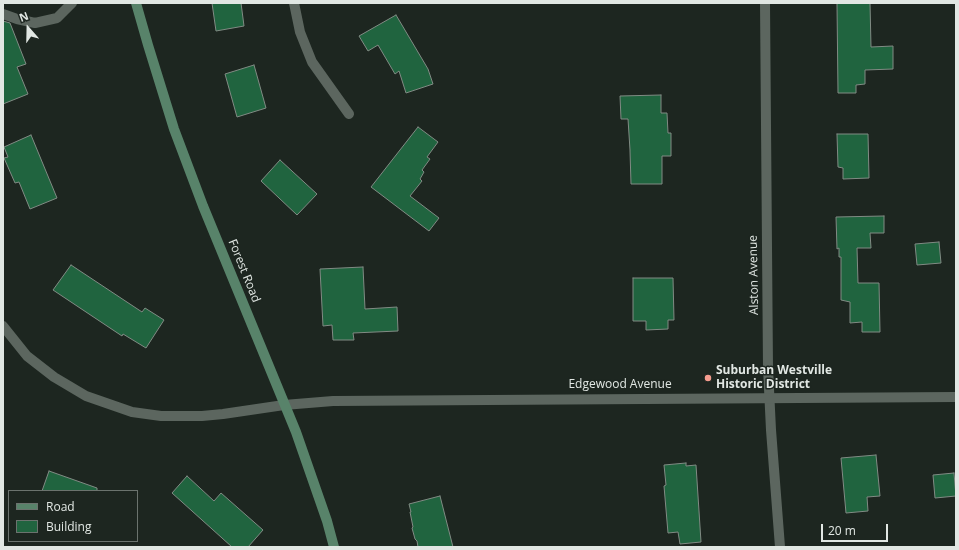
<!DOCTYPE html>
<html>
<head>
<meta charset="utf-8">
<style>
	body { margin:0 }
	#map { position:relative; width:959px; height:550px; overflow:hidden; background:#1d2620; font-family:"Open Sans",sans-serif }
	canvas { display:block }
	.frame { position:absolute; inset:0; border:4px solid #e1e7e3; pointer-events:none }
	.legend { position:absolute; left:8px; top:490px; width:130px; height:52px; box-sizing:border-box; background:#1d2620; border:1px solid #6b736e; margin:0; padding:5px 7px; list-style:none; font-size:12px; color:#e1e7e3 }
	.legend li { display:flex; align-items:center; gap:8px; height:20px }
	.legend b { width:20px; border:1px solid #6b736e }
	.north { position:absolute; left:8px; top:8px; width:40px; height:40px; -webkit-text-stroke:3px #1d2620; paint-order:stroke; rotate:340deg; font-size:11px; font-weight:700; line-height:16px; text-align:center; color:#e1e7e3 }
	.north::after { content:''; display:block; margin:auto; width:14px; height:18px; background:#e1e7e3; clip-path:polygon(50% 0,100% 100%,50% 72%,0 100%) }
	.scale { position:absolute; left:821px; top:524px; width:67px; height:18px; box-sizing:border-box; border:2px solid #e1e7e3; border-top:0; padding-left:5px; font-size:12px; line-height:14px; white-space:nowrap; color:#e1e7e3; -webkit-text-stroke:3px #1d2620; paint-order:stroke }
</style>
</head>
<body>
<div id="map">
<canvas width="959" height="550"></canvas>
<div class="frame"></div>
<ul class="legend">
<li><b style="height:5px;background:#58836a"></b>Road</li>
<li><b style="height:11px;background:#20643f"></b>Building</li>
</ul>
<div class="north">N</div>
<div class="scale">20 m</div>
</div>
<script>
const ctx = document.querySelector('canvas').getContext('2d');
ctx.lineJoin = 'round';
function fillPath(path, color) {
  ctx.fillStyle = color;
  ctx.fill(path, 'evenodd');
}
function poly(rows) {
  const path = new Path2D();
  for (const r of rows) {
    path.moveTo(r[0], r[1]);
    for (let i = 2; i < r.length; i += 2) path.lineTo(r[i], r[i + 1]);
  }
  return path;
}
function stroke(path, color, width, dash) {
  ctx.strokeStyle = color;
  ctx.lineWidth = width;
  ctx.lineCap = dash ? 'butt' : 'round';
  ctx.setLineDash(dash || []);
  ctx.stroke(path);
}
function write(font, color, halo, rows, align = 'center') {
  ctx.font = font + ' "Open Sans",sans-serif';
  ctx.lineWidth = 3;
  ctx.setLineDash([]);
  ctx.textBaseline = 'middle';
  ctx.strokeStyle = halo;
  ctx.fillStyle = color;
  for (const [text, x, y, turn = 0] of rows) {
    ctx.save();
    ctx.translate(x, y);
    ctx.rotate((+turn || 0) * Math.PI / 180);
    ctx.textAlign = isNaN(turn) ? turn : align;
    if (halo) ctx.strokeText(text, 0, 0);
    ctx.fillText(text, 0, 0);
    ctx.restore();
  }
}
const building = poly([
	[212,3,241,3,244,26,216,31,212,3],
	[837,3,870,3,871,47,893,46,893,69,865,70,865,84,856,85,856,93,838,93,837,3],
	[396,15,428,69,433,84,406,93,399,71,395,74,378,45,368,51,359,36,396,15],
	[3,21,10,23,26,64,17,67,28,94,3,104,3,21],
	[254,65,266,108,237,117,225,74,254,65],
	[661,95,661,113,667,113,668,133,671,133,671,156,662,156,662,184,631,184,630,151,630,150,628,119,621,119,620,96,661,95],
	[418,127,438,142,427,157,430,159,422,170,424,172,420,179,422,181,410,196,439,218,429,231,371,187,418,127],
	[837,134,868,134,869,178,843,179,843,168,838,167,837,134],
	[31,135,57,198,30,209,19,182,15,183,4,158,8,157,4,147,31,135],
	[280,160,317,194,297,215,261,181,280,160],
	[884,216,884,233,870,233,871,248,857,248,858,283,879,283,880,332,862,332,862,322,850,323,850,302,841,300,841,257,839,257,839,248,837,249,836,217,884,216],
	[939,242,941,263,917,265,915,244,939,242],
	[71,265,142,312,145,308,164,320,146,348,123,334,122,336,53,290,71,265],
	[363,267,365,309,397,307,398,331,353,333,354,340,333,340,332,325,323,326,320,269,363,267],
	[633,278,673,278,674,320,668,320,668,329,646,330,646,321,633,321,633,278],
	[876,455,880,496,867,497,868,511,846,513,841,458,876,455],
	[686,463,686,466,696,465,701,542,680,544,678,532,668,533,664,486,666,485,664,465,686,463],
	[49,471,97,488,97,491,42,491,49,471],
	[954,473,956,496,935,498,933,475,954,473],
	[187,476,214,501,221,493,263,530,248,547,232,547,172,493,187,476],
	[440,496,453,547,418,547,417,541,415,539,412,528,413,527,410,512,411,512,409,504,440,496]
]);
fillPath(building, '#20643f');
stroke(building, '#818b84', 1);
stroke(poly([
	[3,14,17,19,35,23,57,18,72,3]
]), '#5c665f', 10);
stroke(poly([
	[294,3,300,32,312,62,349,114],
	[765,3,768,368,771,430,780,547],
	[3,326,27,356,54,377,86,396,132,412,161,416,202,416,223,414,284,405]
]), '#5c665f', 10);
stroke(poly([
	[284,405,333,401,956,397]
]), '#5c665f', 10);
stroke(poly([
	[136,3,148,45,174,129,203,206,296,432,327,521,334,547]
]), '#58836a', 10);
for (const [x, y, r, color] of [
	[708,378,4,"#f59d8f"]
]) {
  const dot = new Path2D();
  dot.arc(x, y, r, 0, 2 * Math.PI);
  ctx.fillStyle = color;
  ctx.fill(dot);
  stroke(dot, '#1d2620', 1.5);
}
write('12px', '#e1e7e3', '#1d2620', [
	["Forest Road",244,271,68],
	["Alston Avenue",754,275,-91],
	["Edgewood Avenue",620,385]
]);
write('bold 12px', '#e1e7e3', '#1d2620', [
	["Suburban Westville",716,371],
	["Historic District",716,385]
], 'left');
</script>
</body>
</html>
